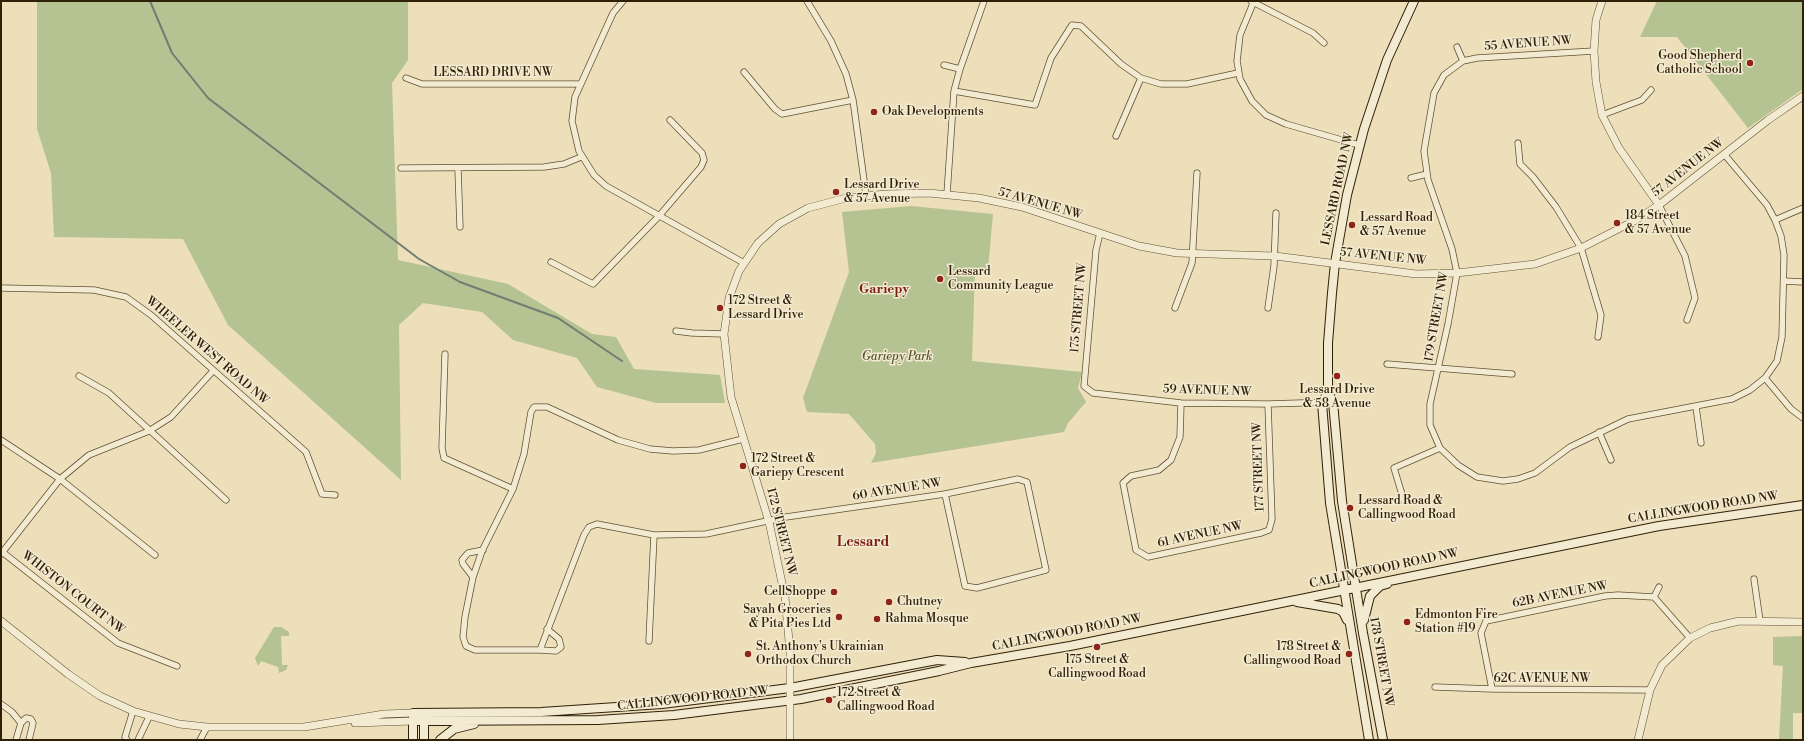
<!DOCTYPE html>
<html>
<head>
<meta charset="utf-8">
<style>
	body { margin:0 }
	#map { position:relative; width:1804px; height:741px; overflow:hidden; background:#eddfb9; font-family:"Libre Bodoni",serif }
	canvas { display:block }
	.frame { position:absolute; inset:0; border:2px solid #312008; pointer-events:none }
</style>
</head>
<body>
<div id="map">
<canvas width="1804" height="741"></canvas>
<div class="frame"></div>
</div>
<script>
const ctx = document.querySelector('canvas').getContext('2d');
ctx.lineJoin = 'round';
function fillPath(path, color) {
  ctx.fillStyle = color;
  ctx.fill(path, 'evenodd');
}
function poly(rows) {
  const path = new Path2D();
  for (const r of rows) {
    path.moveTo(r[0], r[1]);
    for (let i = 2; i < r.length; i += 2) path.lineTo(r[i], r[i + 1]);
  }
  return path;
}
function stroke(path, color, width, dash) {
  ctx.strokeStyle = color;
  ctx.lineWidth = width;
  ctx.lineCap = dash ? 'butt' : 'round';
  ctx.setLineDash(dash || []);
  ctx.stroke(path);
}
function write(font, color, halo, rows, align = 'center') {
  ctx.font = font + ' "Libre Bodoni",serif';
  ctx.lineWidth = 3;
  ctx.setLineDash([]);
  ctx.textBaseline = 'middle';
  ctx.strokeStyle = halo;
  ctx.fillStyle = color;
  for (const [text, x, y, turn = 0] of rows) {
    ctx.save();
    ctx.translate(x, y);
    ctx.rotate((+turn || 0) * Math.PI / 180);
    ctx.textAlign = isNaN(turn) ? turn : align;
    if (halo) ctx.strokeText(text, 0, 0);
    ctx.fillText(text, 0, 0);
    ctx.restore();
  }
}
fillPath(poly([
	[37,1,408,1,408,60,392,83,398,260,508,284,592,334,616,337,634,369,720,375,725,403,656,403,597,387,577,358,513,340,482,312,423,303,399,325,401,480,228,325,183,239,54,237,51,173,37,129],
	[1657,1,1803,1,1803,89,1748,128,1677,37,1640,37],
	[911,206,993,214,988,269,975,270,972,361,1082,372,1078,388,1086,402,1068,423,1064,432,871,463,876,453,875,444,849,414,807,412,803,398,849,272,842,212],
	[274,627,281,627,289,632,289,636,281,636,282,665,288,665,286,670,279,673,278,667,261,661,258,666,255,658],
	[1803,636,1803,713,1793,713,1793,740,1779,740,1783,666,1773,665,1773,637]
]), '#b5c291');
stroke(poly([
	[150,1,172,53,208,98,419,259,460,282,558,318,622,361]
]), '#727c73', 2);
const minor = poly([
	[623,1,613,13,575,97,572,121,579,151,594,175,606,186,744,263],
	[807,1,831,41,846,74,853,100,866,195],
	[1251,1,1313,33,1324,43],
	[1254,1,1240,35,1237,61,1240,79,1252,101,1266,115,1286,124,1359,145],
	[1457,47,1463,61],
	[1594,51,1477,58,1463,61,1444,75,1434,93,1424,151,1428,180,1452,249,1457,273,1448,324,1430,404,1430,425,1440,448,1458,465,1477,477,1503,481,1518,479,1535,473,1570,447,1628,419,1732,399,1750,390,1765,378,1777,361,1782,337,1784,255,1781,236,1775,220,1767,205,1724,154],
	[944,65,960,69],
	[744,72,775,109,782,114,853,100],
	[406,78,422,84,580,84],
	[954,91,1035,105,1051,58,1072,25,1081,26,1121,64,1141,78,1161,84,1187,84,1238,73],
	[1602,115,1642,100,1651,90],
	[1116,136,1141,78],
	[1518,143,1520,164,1533,177,1556,207,1581,248,1601,315,1598,337],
	[401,168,544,167,564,164,581,157],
	[458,169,460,227],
	[1411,178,1427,174],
	[947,194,954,91,960,69,984,1],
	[1659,205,1685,256,1695,298,1687,320],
	[1775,220,1803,208],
	[1100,233,1096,250,1084,386,1093,393,1181,403,1268,404,1333,402],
	[551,262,593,284,659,216,701,167,704,160,702,153,670,120],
	[1784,281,1803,282],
	[1,288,94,290,126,297,151,315,306,452,322,494,335,495],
	[1175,308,1192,263,1197,173],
	[1268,308,1274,266,1276,213],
	[676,331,692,333,724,334],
	[445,354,442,448,444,458,513,489],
	[1387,364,1512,374],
	[79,376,109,393,226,500],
	[1765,378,1791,409,1803,418],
	[1181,403,1180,437,1171,460,1159,470,1131,476,1123,483,1136,550,1148,557,1261,533,1269,530,1272,519,1268,404],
	[1696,407,1701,443],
	[1599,432,1611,460],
	[743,439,699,450,673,451,650,449,618,440,547,407,534,407,531,412,524,454,513,489,482,551,473,577,465,617,463,637,466,646,475,650,540,650,584,535,589,527,597,524,654,535,706,534,786,517,945,494,1018,479,1027,482,1046,570,977,588,965,586,945,494],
	[1,440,60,479,155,555],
	[1404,501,1394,468,1440,448],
	[1,551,118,643,177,666],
	[1,554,60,479,89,455,149,431,171,417,213,371],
	[473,577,463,564,462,560,468,553,483,550],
	[1754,579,1760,621],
	[1654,597,1659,587],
	[649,641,654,535],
	[540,650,556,651,561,647,559,639,547,629],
	[1435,687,1492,689,1650,690],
	[1492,689,1481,633,1486,621,1605,596,1618,595,1654,597,1690,638],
	[1,704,12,712,21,723],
	[16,740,21,723,26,718,31,719,33,723,29,740],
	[127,740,125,737,133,711],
	[138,740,149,717],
	[200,740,207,727]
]);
const tertiary = poly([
	[1602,1,1596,20,1594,51,1596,82,1602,115,1619,148,1659,205],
	[1,621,68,674,100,696,133,711,179,724,207,727,304,727,384,714,413,713],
	[355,723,413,721],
	[790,740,790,652,785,597,769,522,731,397,724,334,729,298,739,271,758,243,779,224,808,208,846,198,886,194,929,193,979,198,1022,207,1139,246,1177,253,1275,256,1416,274,1457,273,1535,264,1581,248,1634,221,1659,205,1768,120,1803,96],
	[1638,740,1650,690,1662,665,1690,638,1710,628,1739,621,1803,622]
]);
const secondary = poly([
	[1328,392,1333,402,1342,501,1363,633,1383,740],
	[1297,602,1338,609,1343,612,1347,620],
	[1364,620,1370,596,1380,586,1387,584],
	[424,717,424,740],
	[413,721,598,720,674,715,801,699,939,671,971,663,1070,646,1659,526,1803,505],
	[413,740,413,713,541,712,662,704,790,688,937,660,965,662],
	[440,740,454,729,474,724],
	[1369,740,1330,503,1322,403,1328,392,1328,343,1332,293,1335,263,1347,195,1364,129,1387,60,1414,1]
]);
stroke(minor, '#605034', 7);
stroke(tertiary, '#605034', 8);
stroke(secondary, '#312008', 10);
stroke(minor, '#f3ead2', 5.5);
stroke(tertiary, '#f3ead2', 7);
stroke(secondary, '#f3ead2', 8);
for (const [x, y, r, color] of [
	[1750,63,4,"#8f2418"],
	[874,112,4,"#8f2418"],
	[836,192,4,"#8f2418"],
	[1617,223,4,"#8f2418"],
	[1352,225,4,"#8f2418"],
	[940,279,4,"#8f2418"],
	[720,308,4,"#8f2418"],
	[1337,376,4,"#8f2418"],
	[743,466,4,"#8f2418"],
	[1350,508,4,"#8f2418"],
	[834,592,4,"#8f2418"],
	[889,602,4,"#8f2418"],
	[839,617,4,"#8f2418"],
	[877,619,4,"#8f2418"],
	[1407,622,4,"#8f2418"],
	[1097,647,4,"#8f2418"],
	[748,654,4,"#8f2418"],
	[1349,654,4,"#8f2418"],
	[829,700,4,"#8f2418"]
]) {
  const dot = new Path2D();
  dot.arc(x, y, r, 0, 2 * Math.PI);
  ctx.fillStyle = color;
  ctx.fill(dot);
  stroke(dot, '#f3ead2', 1.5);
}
write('12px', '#312008', '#f3ead2', [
	["55 AVENUE NW",1528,44,-4],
	["LESSARD DRIVE NW",493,73],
	["57 AVENUE NW",1688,168,-38],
	["LESSARD ROAD NW",1338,189,-78],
	["57 AVENUE NW",1040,204,16],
	["57 AVENUE NW",1383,257,6],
	["175 STREET NW",1079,308,-85],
	["179 STREET NW",1437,317,-80],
	["WHEELER WEST ROAD NW",207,351,41],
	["59 AVENUE NW",1207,391,2],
	["177 STREET NW",1259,467,-92],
	["60 AVENUE NW",897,490,-9],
	["CALLINGWOOD ROAD NW",1703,508,-9],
	["172 STREET NW",781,532,76],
	["61 AVENUE NW",1200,535,-12],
	["CALLINGWOOD ROAD NW",1384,569,-12],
	["WHISTON COURT NW",73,593,38],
	["62B AVENUE NW",1560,595,-11],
	["CALLINGWOOD ROAD NW",1067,633,-11],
	["178 STREET NW",1381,662,80],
	["62C AVENUE NW",1542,679],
	["CALLINGWOOD ROAD NW",693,699,-6]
]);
write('12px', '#312008', '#f3ead2', [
	["Good Shepherd",1742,56,"right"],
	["Catholic School",1742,70,"right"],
	["Oak Developments",882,112],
	["Lessard Drive",844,185],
	["& 57 Avenue",844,199],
	["184 Street",1625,216],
	["& 57 Avenue",1625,230],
	["Lessard Road",1360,218],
	["& 57 Avenue",1360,232],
	["Lessard",948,272],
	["Community League",948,286],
	["172 Street &",728,301],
	["Lessard Drive",728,315],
	["Lessard Drive",1337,390,"center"],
	["& 58 Avenue",1337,404,"center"],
	["172 Street &",751,459],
	["Gariepy Crescent",751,473],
	["Lessard Road &",1358,501],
	["Callingwood Road",1358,515],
	["CellShoppe",826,592,"right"],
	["Chutney",897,602],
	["Sayah Groceries",831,610,"right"],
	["& Pita Pies Ltd",831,624,"right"],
	["Edmonton Fire",1415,615],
	["Station #19",1415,629],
	["Rahma Mosque",885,619],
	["St. Anthony's Ukrainian",756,647],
	["Orthodox Church",756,661],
	["178 Street &",1341,647,"right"],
	["Callingwood Road",1341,661,"right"],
	["175 Street &",1097,660,"center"],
	["Callingwood Road",1097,674,"center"],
	["172 Street &",837,693],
	["Callingwood Road",837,707]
], 'left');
write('italic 12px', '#595131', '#f3ead2', [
	["Gariepy Park",897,357]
]);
write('bold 13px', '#7a1f14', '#f3ead2', [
	["Gariepy",884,290]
]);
write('bold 14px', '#7a1f14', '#f3ead2', [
	["Lessard",863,543]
]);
</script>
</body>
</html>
